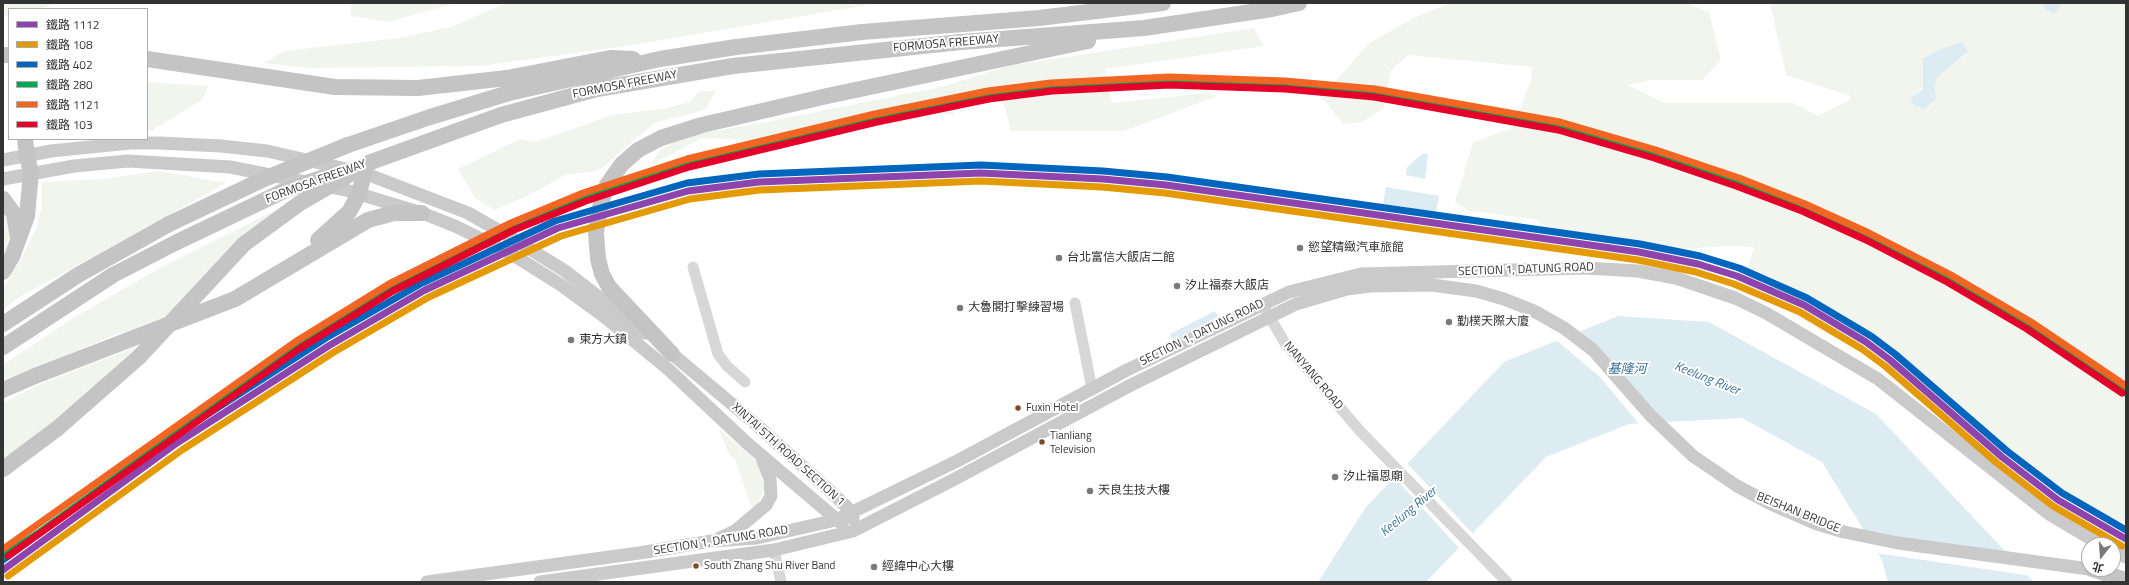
<!DOCTYPE html>
<html>
<head>
<meta charset="utf-8">
<style>
	body { margin:0 }
	#map { position:relative; width:2129px; height:585px; overflow:hidden; background:#fff; font-family:"Titillium Web","Noto Sans TC",sans-serif }
	canvas { display:block }
	.frame { position:absolute; inset:0; border:4px solid #333; pointer-events:none }
	.legend { position:absolute; left:8px; top:8px; width:140px; height:132px; box-sizing:border-box; background:#fff; border:1px solid #adadad; margin:0; padding:5px 7px; list-style:none; font-size:12px; color:#333 }
	.legend li { display:flex; align-items:center; gap:8px; height:20px }
	.legend b { width:20px; border:1px solid #adadad }
	.north { position:absolute; left:2081px; top:537px; width:40px; height:40px; box-sizing:border-box; background:#fff; border:1px solid #adadad; border-radius:50%; rotate:197deg; font-size:11px; font-weight:700; line-height:16px; text-align:center; color:#333 }
	.north::after { content:''; display:block; margin:auto; width:14px; height:18px; background:#7a7a7a; clip-path:polygon(50% 0,100% 100%,50% 72%,0 100%) }
</style>
</head>
<body>
<div id="map">
<canvas width="2129" height="585"></canvas>
<div class="frame"></div>
<ul class="legend">
<li><b style="height:5px;background:#8e44ad"></b>鐵路 1112</li>
<li><b style="height:5px;background:#e39a05"></b>鐵路 108</li>
<li><b style="height:5px;background:#0065bd"></b>鐵路 402</li>
<li><b style="height:5px;background:#00a651"></b>鐵路 280</li>
<li><b style="height:5px;background:#f26522"></b>鐵路 1121</li>
<li><b style="height:5px;background:#e4002b"></b>鐵路 103</li>
</ul>
<div class="north">北</div>
</div>
<script>
const ctx = document.querySelector('canvas').getContext('2d');
ctx.lineJoin = 'round';
function fillPath(path, color) {
  ctx.fillStyle = color;
  ctx.fill(path, 'evenodd');
}
function poly(rows) {
  const path = new Path2D();
  for (const r of rows) {
    path.moveTo(r[0], r[1]);
    for (let i = 2; i < r.length; i += 2) path.lineTo(r[i], r[i + 1]);
  }
  return path;
}
function stroke(path, color, width, dash) {
  ctx.strokeStyle = color;
  ctx.lineWidth = width;
  ctx.lineCap = dash ? 'butt' : 'round';
  ctx.setLineDash(dash || []);
  ctx.stroke(path);
}
function write(font, color, halo, rows, align = 'center') {
  ctx.font = font + ' "Titillium Web","Noto Sans TC",sans-serif';
  ctx.lineWidth = 4;
  ctx.setLineDash([]);
  ctx.textBaseline = 'middle';
  ctx.strokeStyle = halo;
  ctx.fillStyle = color;
  for (const [text, x, y, turn = 0] of rows) {
    ctx.save();
    ctx.translate(x, y);
    ctx.rotate((+turn || 0) * Math.PI / 180);
    ctx.textAlign = isNaN(turn) ? turn : align;
    if (halo) ctx.strokeText(text, 0, 0);
    ctx.fillText(text, 0, 0);
    ctx.restore();
  }
}
fillPath(poly([
	[3,3,59,3,38,9,9,9,9,15,3,16],
	[350,3,455,3,388,22,351,16],
	[506,3,879,3,627,46,480,66,308,68,263,63,285,51,399,38,451,27],
	[1450,3,1687,3,1709,12,1721,60,1702,80,1651,80,1628,85,1664,103,1794,103,1818,116,1848,101,1851,96,1786,75,1770,3,2042,3,2045,9,2055,13,2061,3,2126,3,2126,520,2110,523,2061,490,1871,335,1858,351,1743,286,1754,247,1728,246,1680,249,1619,245,1546,232,1536,219,1469,211,1455,202,1473,142,1513,128,1531,80,1533,67,1408,55,1391,70,1384,108,1362,122,1343,124,1315,89,1337,80,1369,43,1414,18],
	[1968,52,1937,78,1935,87,1936,98,1910,98],
	[1254,28,1264,46,1105,69,1112,103,1207,93,1217,96,1124,131,1011,131,1004,105,990,87,946,100,955,115,899,112,835,135,804,142,702,138,649,166,661,149,690,135,745,126,945,86,1008,66],
	[147,82,208,86,202,100,151,131,147,131],
	[699,91,716,91,705,110,654,123,607,164,597,171,565,175,531,194,495,210,475,198,458,169,520,139,536,142,612,115,667,108,690,102],
	[160,171,226,183,20,297,3,310,3,288,21,259,36,229,42,208,42,182,102,179],
	[280,208,240,236,186,294,168,319,111,336,56,360,3,380,3,365,75,317,160,268],
	[3,211,9,224,11,239,3,261],
	[136,347,113,372,55,422,3,461,3,403,38,385],
	[719,429,748,453,759,465,764,489,761,498,753,512,736,461,728,452]
]), '#f1f5ed');
fillPath(poly([
	[2042,3,2061,3,2055,14,2045,9],
	[1962,42,1968,51,1937,78,1935,87,1936,98,1924,109,1915,106,1910,98,1923,89,1923,59,1936,51],
	[1422,154,1428,154,1425,179,1406,175,1407,167],
	[1386,187,1439,196,1436,212,1383,204],
	[1215,311,1220,321,1174,343,1170,334],
	[1618,316,1709,322,1876,414,2034,582,1888,582,1882,560,1822,462,1742,418,1629,424,1546,457,1426,582,1318,582,1366,507,1504,362]
]), '#ddebf3');
fillPath(poly([
	[1574,332,1667,424,1640,425,1600,377,1555,339],
	[1406,462,1474,535,1460,549,1393,476],
	[1866,537,2015,558,2032,576,1876,553]
]), '#fff');
stroke(poly([
	[693,267,718,354,727,366,745,382],
	[1075,303,1092,389],
	[1262,304,1285,343,1360,431,1507,582],
	[774,550,781,582]
]), '#d7d7d7', 11);
stroke(poly([
	[3,160,51,151,130,143,159,143,221,146,267,151,364,173,468,213,517,241,565,271,645,333],
	[3,179,74,166,128,161,230,167,346,190,422,213,455,226,510,253,561,285,606,318,668,369,748,444,842,524],
	[665,348,751,420,830,491,853,513,853,519],
	[720,538,735,531,766,505,771,496,770,479,762,458],
	[2113,551,2126,557],
	[427,582,639,553,712,541,757,538,836,520,959,460,1125,371,1289,292,1361,274,1585,268,1638,271,1676,278,1735,298,1766,313,1878,379,2049,514,2101,545],
	[540,582,774,550,853,531,951,481,1131,385,1296,304,1347,289,1370,286,1432,285,1476,291,1504,299,1534,311,1564,328,1593,350,1651,416,1693,456,1737,486,1771,504,1817,524,1844,532,1898,543,2089,569]
]), '#cacaca', 13);
stroke(poly([
	[3,55,9,55],
	[147,59,335,87,418,88,507,78,610,58,633,59],
	[348,145,430,117,509,93,660,59,736,47,862,32,1039,18,1163,3],
	[371,162,501,115,597,89,733,66,961,42,1144,28,1272,9,1299,3],
	[3,199,14,214,18,238],
	[318,240,349,212,359,194,364,173],
	[3,272,12,257,27,216,31,173,27,155,25,139],
	[3,324,78,275,169,224],
	[3,347,113,275,177,242],
	[672,354,609,287,602,274,598,259,596,233,599,210,607,185,621,165,638,150,661,138,702,125,827,96,1088,41],
	[3,390,35,376,235,299,368,220,394,213,422,213],
	[3,469,58,428,139,357],
	[2092,569,2126,580]
]), '#c4c4c4', 16);
stroke(poly([
	[169,224,264,179,348,145],
	[177,242,288,189,339,172],
	[139,357,244,244,300,203,371,162]
]), '#c4c4c4', 16);
stroke(poly([
	[3,570,177,443,330,345,425,290,558,228,688,191,759,182,981,173,1103,179,1166,185,1639,252,1698,264,1737,276,1804,305,1866,342,1890,360,2002,457,2058,500,2126,539]
]), '#8e44ad', 7);
stroke(poly([
	[8,576,182,450,334,352,429,297,561,236,690,199,760,190,981,181,1102,187,1165,193,1638,260,1696,272,1734,284,1800,312,1862,349,1885,366,1997,463,2053,506,2122,546]
]), '#e39a05', 7);
stroke(poly([
	[3,560,172,437,326,338,422,283,555,221,687,183,759,174,981,165,1103,171,1167,177,1640,244,1700,256,1739,268,1807,298,1871,336,1895,354,2007,451,2062,493,2126,530]
]), '#0065bd', 7);
stroke(poly([
	[3,556,37,534,298,346,391,289,513,228,585,198,689,164,876,119,989,96,1052,89,1170,83,1284,87,1374,94,1559,128,1655,155,1737,183,1803,209,1867,238,1948,280,2029,326,2126,393]
]), '#00a651', 7);
stroke(poly([
	[3,549,295,342,389,284,511,223,583,193,687,159,875,114,988,91,1051,83,1169,77,1285,81,1375,89,1560,122,1656,150,1739,178,1805,204,1869,233,1951,275,2031,322,2126,386]
]), '#f26522', 7);
stroke(poly([
	[8,556,299,349,393,291,514,230,586,201,689,167,877,122,989,99,1052,91,1169,85,1285,89,1374,97,1558,130,1654,158,1736,186,1802,211,1866,240,1947,282,2027,329,2122,393]
]), '#e4002b', 7);
for (const [x, y, r, color] of [
	[1300,248,4,"#7a7a7a"],
	[1059,258,4,"#7a7a7a"],
	[1177,286,4,"#7a7a7a"],
	[960,308,4,"#7a7a7a"],
	[1449,322,4,"#7a7a7a"],
	[571,340,4,"#7a7a7a"],
	[1018,408,3.5,"#7a4b2a"],
	[1042,442,3.5,"#7a4b2a"],
	[1335,477,4,"#7a7a7a"],
	[1090,491,4,"#7a7a7a"],
	[696,566,3.5,"#7a4b2a"],
	[874,567,4,"#7a7a7a"]
]) {
  const dot = new Path2D();
  dot.arc(x, y, r, 0, 2 * Math.PI);
  ctx.fillStyle = color;
  ctx.fill(dot);
  stroke(dot, '#fff', 1.5);
}
write('11px', '#333', '#fff', [
	["Fuxin Hotel",1026,408],
	["Tianliang",1050,436],
	["Television",1050,450],
	["South Zhang Shu River Band",704,566]
], 'left');
write('12px', '#333', '#fff', [
	["FORMOSA FREEWAY",946,44,-5],
	["FORMOSA FREEWAY",625,85,-11],
	["FORMOSA FREEWAY",316,182,-20],
	["SECTION 1, DATUNG ROAD",1526,270,-2],
	["SECTION 1, DATUNG ROAD",1202,333,-26],
	["NANYANG ROAD",1313,376,50],
	["XINTAI 5TH ROAD SECTION 1",788,455,42],
	["BEISHAN BRIDGE",1798,513,22],
	["SECTION 1, DATUNG ROAD",721,541,-9]
]);
write('12px', '#333', '#fff', [
	["慾望精緻汽車旅館",1308,248],
	["台北富信大飯店二館",1067,258],
	["汐止福泰大飯店",1185,286],
	["大魯閣打擊練習場",968,308],
	["勤樸天際大廈",1457,322],
	["東方大鎮",579,340],
	["汐止福恩廟",1343,477],
	["天良生技大樓",1098,491],
	["經緯中心大樓",882,567]
], 'left');
write('italic 13px', '#3f7597', '#fff', [
	["基隆河",1627,370],
	["Keelung River",1707,379,22],
	["Keelung River",1409,512,-40]
]);
</script>
</body>
</html>
